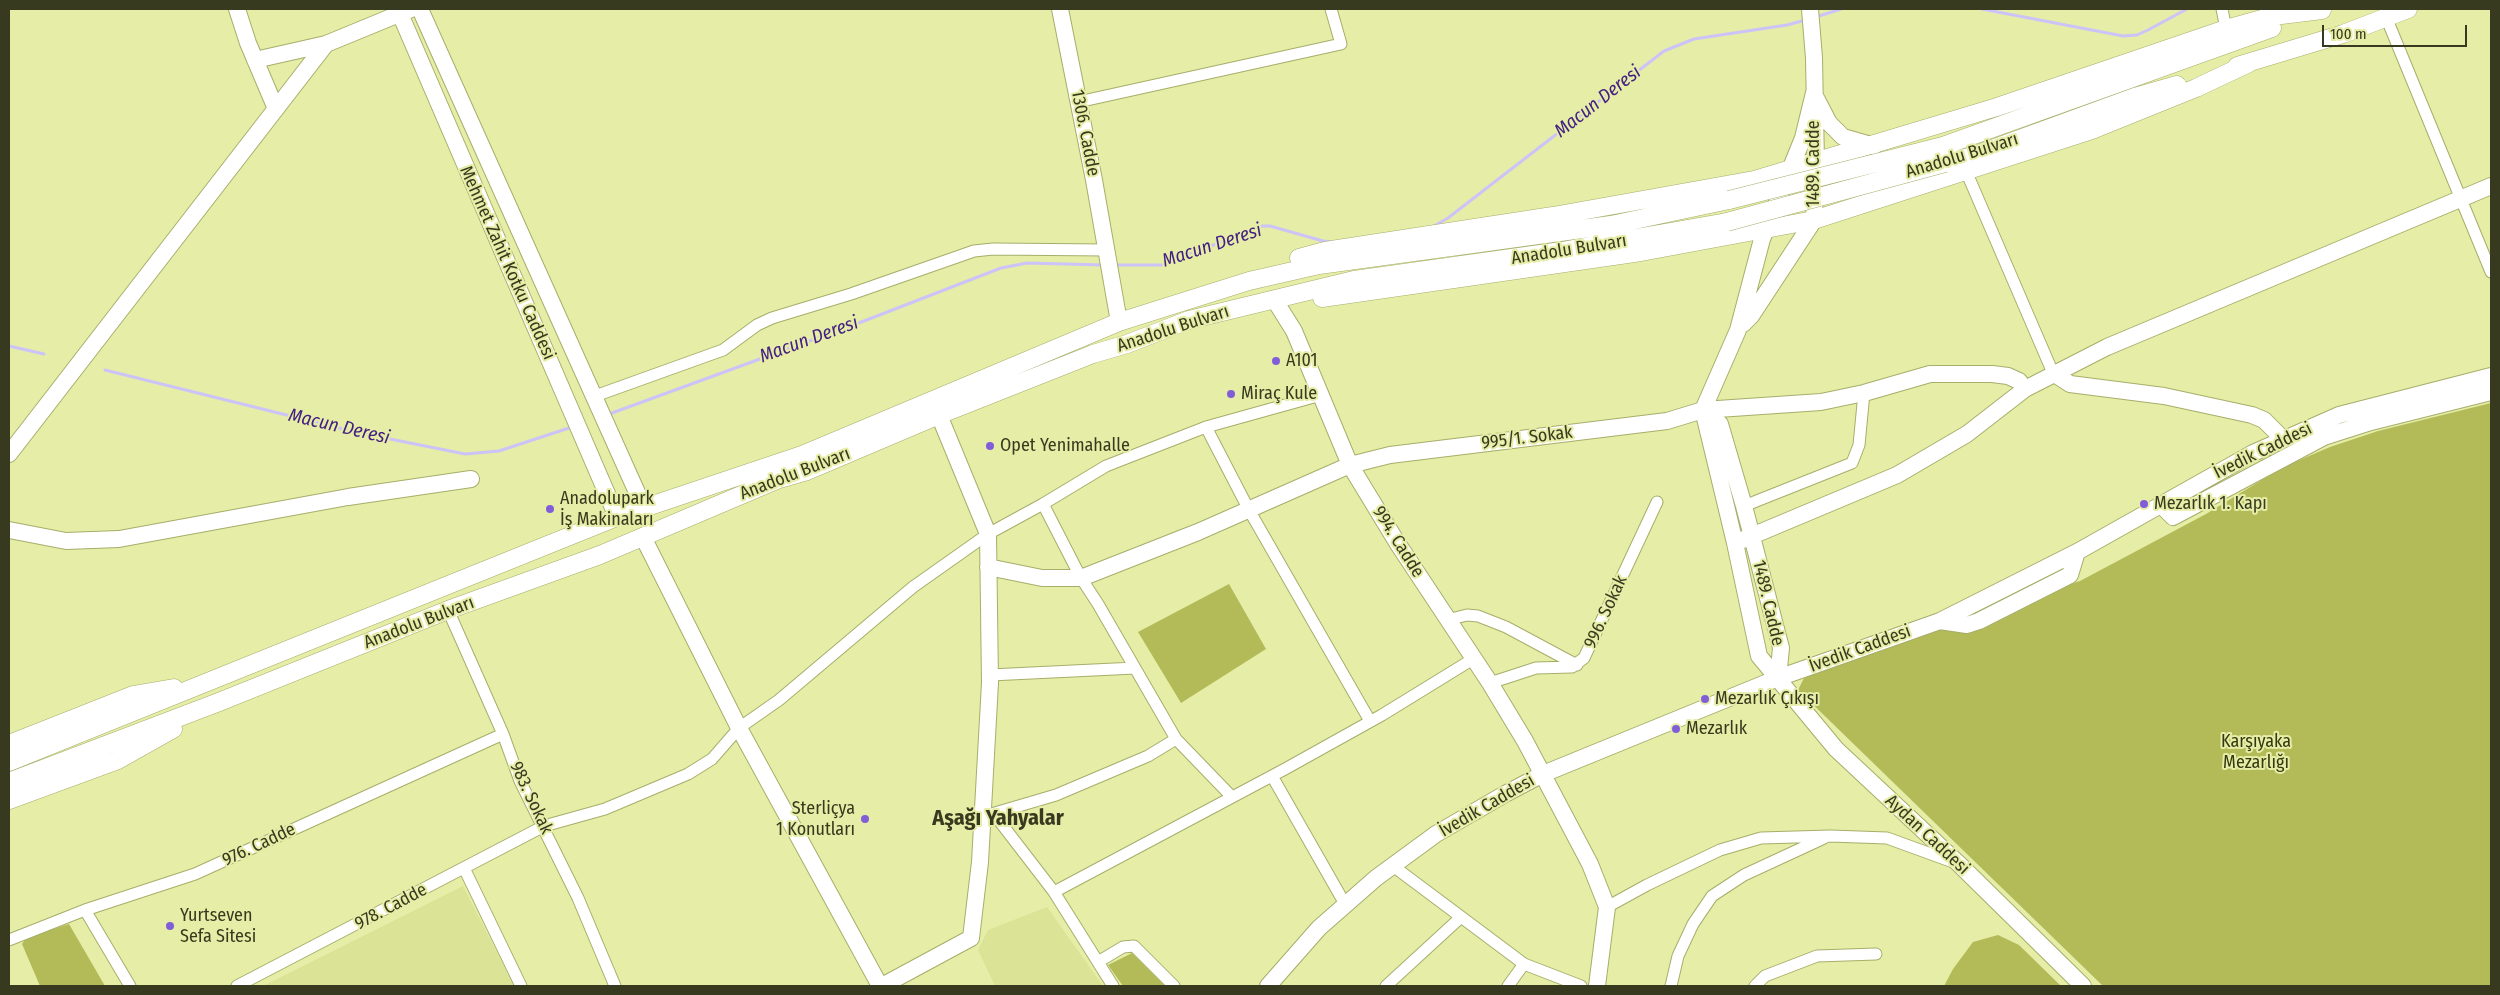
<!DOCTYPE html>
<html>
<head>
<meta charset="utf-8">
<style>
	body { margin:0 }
	#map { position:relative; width:2500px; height:995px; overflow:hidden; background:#e6eda7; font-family:"Fira Sans Condensed",sans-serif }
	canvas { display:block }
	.frame { position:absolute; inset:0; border:10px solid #373a1e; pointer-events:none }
	.scale { position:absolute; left:2322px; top:25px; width:145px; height:22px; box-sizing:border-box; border:2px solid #373a1e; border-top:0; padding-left:6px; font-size:15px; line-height:18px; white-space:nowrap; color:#373a1e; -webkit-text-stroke:4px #e6eda7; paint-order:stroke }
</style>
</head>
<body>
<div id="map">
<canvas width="2500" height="995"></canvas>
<div class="frame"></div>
<div class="scale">100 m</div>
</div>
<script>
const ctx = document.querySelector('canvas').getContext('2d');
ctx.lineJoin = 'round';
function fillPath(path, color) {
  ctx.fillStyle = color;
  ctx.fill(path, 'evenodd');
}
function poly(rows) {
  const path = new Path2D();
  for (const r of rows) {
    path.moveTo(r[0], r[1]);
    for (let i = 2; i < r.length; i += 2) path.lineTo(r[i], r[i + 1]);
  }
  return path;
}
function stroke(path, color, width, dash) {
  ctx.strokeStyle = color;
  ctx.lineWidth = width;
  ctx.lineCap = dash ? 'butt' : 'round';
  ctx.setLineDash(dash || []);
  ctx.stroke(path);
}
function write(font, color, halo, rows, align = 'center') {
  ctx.font = font + ' "Fira Sans Condensed",sans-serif';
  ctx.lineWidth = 4;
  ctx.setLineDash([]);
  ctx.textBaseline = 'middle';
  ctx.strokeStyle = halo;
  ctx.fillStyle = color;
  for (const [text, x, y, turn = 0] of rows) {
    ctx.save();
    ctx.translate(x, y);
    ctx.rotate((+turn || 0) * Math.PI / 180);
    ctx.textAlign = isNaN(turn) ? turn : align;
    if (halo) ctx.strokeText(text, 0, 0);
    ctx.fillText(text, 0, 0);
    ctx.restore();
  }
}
fillPath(poly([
	[463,886,514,986,263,986],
	[1047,907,1103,986,995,986,978,950,988,930]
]), '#dbe396');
fillPath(poly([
	[2491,403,2491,986,2103,986,1798,690,1804,678,1991,610,2080,581,2206,514,2283,467,2330,447,2378,431],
	[1229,584,1266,649,1181,703,1138,632],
	[69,924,105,986,40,986,22,944,27,937],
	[1998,935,2019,945,2061,986,1944,986,1953,969,1973,942],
	[1132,953,1165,986,1123,986,1108,965]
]), '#b3bb59');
stroke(poly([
	[1982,9,2123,36,2137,35,2148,30,2187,9],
	[1819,16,1841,9],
	[1434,226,1448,218,1664,51,1694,39,1787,25,1802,21],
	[1115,265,1162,265,1262,226,1270,226,1323,241,1332,242],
	[9,346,44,354],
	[105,370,355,432,465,454,499,451,572,427],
	[612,413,864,321,1001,268,1027,263,1104,265]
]), '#ccc3f8', 3);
const street = poly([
	[2222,9,2226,29],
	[2386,17,2491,272],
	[1078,102,1341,44,1331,9],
	[1966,171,2053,373],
	[595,396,723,350,757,325,772,318,851,294,974,251,993,249,1106,250],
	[1206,427,1249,510,1370,721],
	[1043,504,1081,578,1098,604,1176,739,1232,797],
	[1744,506,1852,463,1859,445,1864,393],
	[448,610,503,734,520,781,578,898,615,986],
	[1447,620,1467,615,1478,616,1506,627,1577,665],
	[990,675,1135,668],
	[1490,683,1536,668,1572,667,1584,658,1657,502],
	[1272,776,1345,904],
	[994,814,1054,892,1113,986],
	[988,815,1056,795,1148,756,1176,739],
	[1393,866,1524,964,1581,986],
	[464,868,521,986],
	[1054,892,1285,769,1382,715,1473,659],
	[1607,907,1647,885,1720,850,1761,838,1830,836,1887,838,1953,862],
	[85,910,130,986],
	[9,940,85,910,195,874,503,734],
	[1098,962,1123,947,1134,946,1174,986],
	[237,986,544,826,605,809,688,774,712,759,739,728,779,700,913,587,988,534,1043,504,1106,466,1206,427,1321,395],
	[1386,986,1460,918],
	[1508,986,1524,964],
	[1671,986,1678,956,1693,924,1712,896,1744,875,1824,838],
	[1755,986,1765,976,1817,956,1876,954]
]);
const secondary = poly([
	[237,9,248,43,276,109],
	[398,9,617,517],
	[420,9,644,508],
	[1060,9,1094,180,1119,322],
	[255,60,326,44],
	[1814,93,1803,138,1762,239,1738,330,1703,410,1735,543,1759,656,1836,749,1959,864,2083,986],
	[1816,98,1829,123,1843,137,1874,146],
	[1274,299,1294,331,1350,465,1398,544,1490,683,1525,741,1590,864,1607,907,1597,986],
	[1743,324,1751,316,1814,220,1816,163,1814,58,1810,9],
	[2053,373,2070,384,2164,396,2252,415,2264,420,2283,439],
	[1703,410,1720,424,1744,506,1781,648,1778,678],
	[9,454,326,44,411,9],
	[2161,505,2173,517,2324,437,2371,422,2491,392],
	[9,530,66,541,119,539,348,497,471,479],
	[643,537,739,728,880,986],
	[1735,543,1897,475,1967,434,2025,389,2107,347,2491,186],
	[988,567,1042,578,1081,578,1198,532,1350,465,1390,455,1667,421,1703,410,1821,402,1864,393,1930,374,1992,374,2008,376,2019,381,2025,389],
	[1940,621,1967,625,1979,621,2070,575,2077,552],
	[882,986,971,938,980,862,990,683,988,534,939,415],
	[1268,986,1319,928,1376,878,1436,834,1505,794,1543,774,1778,678,1940,621,2077,552,2253,453,2339,415,2491,376]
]);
const primary = poly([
	[2237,66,2343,34,2408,9],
	[1943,146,2272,28],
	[1945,163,1973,156,2135,97,2177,85],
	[1299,258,1325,251,1553,216,1754,180,1997,107,2226,29,2273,16,2322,10],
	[1322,298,1641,252,1814,220,2092,130,2196,88,2249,63],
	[9,744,133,695,174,688],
	[9,762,617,517,802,455,1119,322,1249,281,1319,265,1611,225,1729,200],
	[9,782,219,702,448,610,600,555,779,479,807,471,939,415,1093,354,1127,344,1189,320,1354,280,1562,251,1727,222],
	[9,800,118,760,173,729]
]);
stroke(street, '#a7ae6a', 13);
stroke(secondary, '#a7ae6a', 18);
stroke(primary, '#a7ae6a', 19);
stroke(street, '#fff', 11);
stroke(secondary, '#fff', 16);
stroke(primary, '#fff', 18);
const primaryBridge = poly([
	[1729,200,1943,146],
	[1727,222,1945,163]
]);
stroke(primaryBridge, '#a7ae6a', 19, []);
stroke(primaryBridge, '#fff', 18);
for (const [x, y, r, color] of [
	[1276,361,5,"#815ed8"],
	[1231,394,5,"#815ed8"],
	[990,446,5,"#815ed8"],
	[2144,504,5,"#815ed8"],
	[550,509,5,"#815ed8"],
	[1705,699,5,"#815ed8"],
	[1676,729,5,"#815ed8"],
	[865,819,5,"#815ed8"],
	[170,926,5,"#815ed8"]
]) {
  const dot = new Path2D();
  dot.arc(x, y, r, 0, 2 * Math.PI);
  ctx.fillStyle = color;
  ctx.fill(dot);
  stroke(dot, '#e6eda7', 2);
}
write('18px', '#373a1e', '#e6eda7', [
	["1306. Cadde",1085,133,79],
	["Anadolu Bulvarı",1962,156,-17],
	["1489. Cadde",1814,164,-90],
	["Anadolu Bulvarı",1569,250,-9],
	["Mehmet Zahit Kotku Caddesi",507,263,66],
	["Anadolu Bulvarı",1173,329,-18],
	["995/1. Sokak",1527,438,-7],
	["İvedik Caddesi",2263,451,-26],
	["Anadolu Bulvarı",795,474,-21],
	["994. Cadde",1398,542,58],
	["1489. Cadde",1768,603,77],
	["996. Sokak",1606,612,-65],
	["Anadolu Bulvarı",419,623,-21],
	["İvedik Caddesi",1860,649,-20],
	["983. Sokak",531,798,65],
	["İvedik Caddesi",1487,806,-30],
	["Aydan Caddesi",1927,835,43],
	["976. Cadde",259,845,-25],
	["978. Cadde",391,907,-28]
]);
write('18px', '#373a1e', '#e6eda7', [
	["A101",1286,361],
	["Miraç Kule",1241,394],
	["Opet Yenimahalle",1000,446],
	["Anadolupark",560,499],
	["İş Makinaları",560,520],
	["Mezarlık 1. Kapı",2154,504],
	["Mezarlık Çıkışı",1715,699],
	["Mezarlık",1686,729],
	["Sterliçya",855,809,"right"],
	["1 Konutları",855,830,"right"],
	["Yurtseven",180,916],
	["Sefa Sitesi",180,937]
], 'left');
write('18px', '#36390f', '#e6eda7', [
	["Karşıyaka",2256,742],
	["Mezarlığı",2256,763]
]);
write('italic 19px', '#432082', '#e6eda7', [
	["Macun Deresi",1598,102,-38],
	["Macun Deresi",1212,246,-18],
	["Macun Deresi",809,340,-20],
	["Macun Deresi",339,427,13]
]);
write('bold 22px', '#373a1e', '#e6eda7', [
	["Aşağı Yahyalar",998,819]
]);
</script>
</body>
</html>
